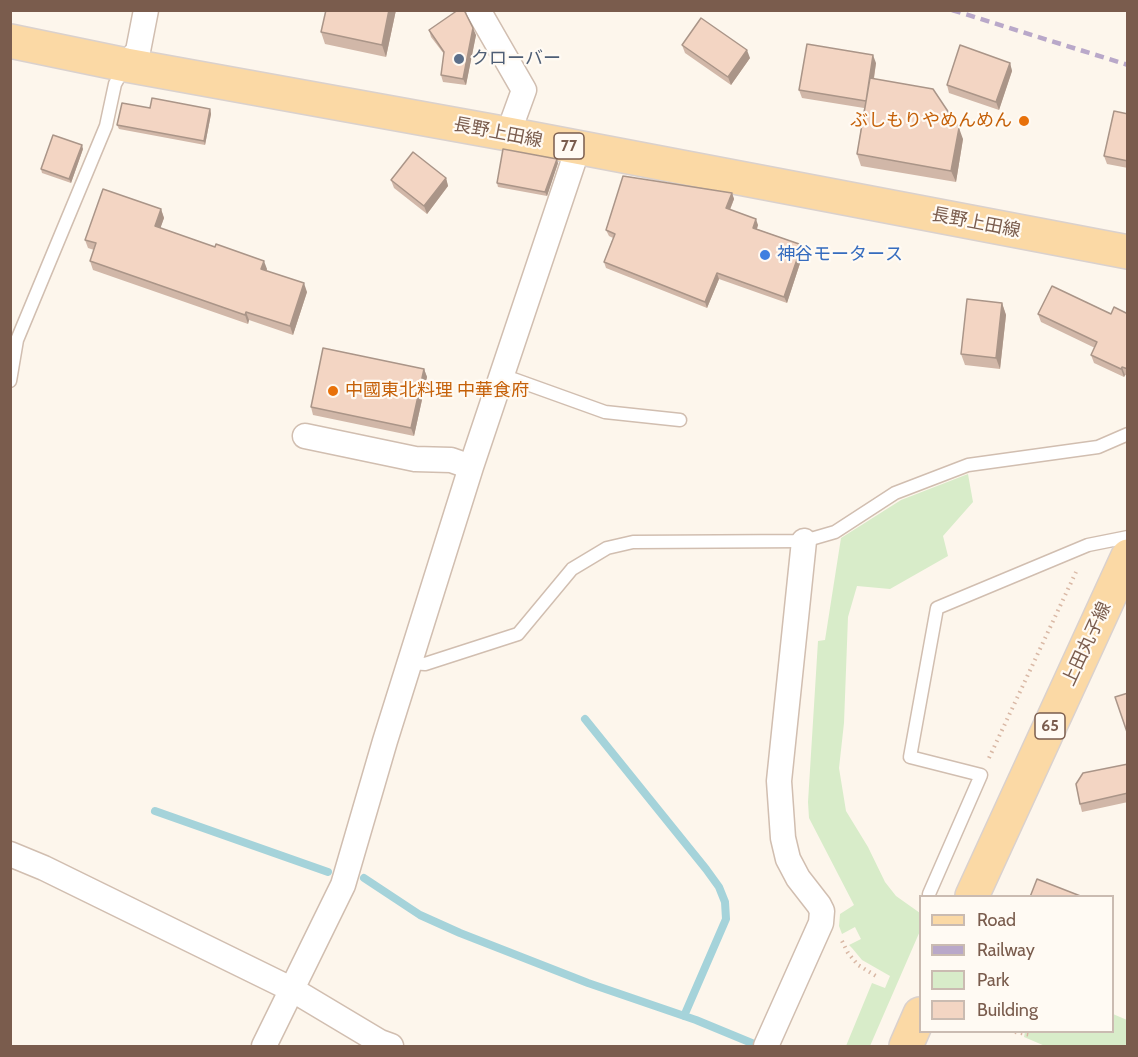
<!DOCTYPE html>
<html>
<head>
<meta charset="utf-8">
<style>
	body { margin:0 }
	#map { position:relative; width:1138px; height:1057px; overflow:hidden; background:#fdf6ec; font-family:Cabin,sans-serif }
	canvas { display:block }
	.frame { position:absolute; inset:0; border:12px solid #7a5c4d; pointer-events:none }
	.legend { position:absolute; left:919px; top:895px; width:195px; height:138px; box-sizing:border-box; background:#fffaf3; border:2px solid #cabbb1; margin:0; padding:8px 10px; list-style:none; font-size:18px; color:#7a5c4d }
	.legend li { display:flex; align-items:center; gap:12px; height:30px }
	.legend b { width:30px; border:2px solid #cabbb1 }
</style>
</head>
<body>
<div id="map">
<canvas width="1138" height="1057"></canvas>
<div class="frame"></div>
<ul class="legend">
<li><b style="height:8px;background:#fbd9a5"></b>Road</li>
<li><b style="height:8px;background:#b9a8c9"></b>Railway</li>
<li><b style="height:16px;background:#d8ecc9"></b>Park</li>
<li><b style="height:16px;background:#f3d5c3"></b>Building</li>
</ul>
</div>
<script>
const ctx = document.querySelector('canvas').getContext('2d');
ctx.lineJoin = 'round';
function fillPath(path, color) {
  ctx.fillStyle = color;
  ctx.fill(path, 'evenodd');
}
function poly(rows) {
  const path = new Path2D();
  for (const r of rows) {
    path.moveTo(r[0], r[1]);
    for (let i = 2; i < r.length; i += 2) path.lineTo(r[i], r[i + 1]);
  }
  return path;
}
function stroke(path, color, width, dash) {
  ctx.strokeStyle = color;
  ctx.lineWidth = width;
  ctx.lineCap = dash ? 'butt' : 'round';
  ctx.setLineDash(dash || []);
  ctx.stroke(path);
}
function write(font, color, halo, rows, align = 'center') {
  ctx.font = font + ' Cabin,"Noto Sans JP",sans-serif';
  ctx.lineWidth = 4.5;
  ctx.setLineDash([]);
  ctx.textBaseline = 'middle';
  ctx.strokeStyle = halo;
  ctx.fillStyle = color;
  for (const [text, x, y, turn = 0] of rows) {
    ctx.save();
    ctx.translate(x, y);
    ctx.rotate((+turn || 0) * Math.PI / 180);
    ctx.textAlign = isNaN(turn) ? turn : align;
    if (halo) ctx.strokeText(text, 0, 0);
    ctx.fillText(text, 0, 0);
    ctx.restore();
  }
}
fillPath(poly([
	[968,474,973,502,943,536,948,556,890,589,857,586,848,617,844,723,839,768,846,811,868,847,885,882,896,896,920,913,920,931,870,1046,846,1046,872,983,885,988,890,976,862,960,852,948,849,945,861,939,855,927,842,934,839,926,840,914,854,905,809,818,808,802,818,641,825,640,841,538,901,500],
	[1113,1014,1127,1020,1127,1043,1125,1046,1045,1046,1024,1037,1025,1032,1112,1032]
]), '#d8ecc9');
stroke(poly([
	[585,719,706,869,719,887,725,902,726,919,684,1016],
	[155,811,328,872],
	[364,878,420,915,460,933,588,983,696,1020,759,1046]
]), '#a5d3da', 8);
const service = poly([
	[502,375,605,412,680,420],
	[10,381,17,340,106,126,115,84,124,68],
	[409,663,425,664,518,634,572,569,607,548,633,542,804,541,835,532,895,493,968,465,1098,447,1128,434],
	[929,894,981,775,910,757,937,608,1088,545,1128,537]
]);
const minor = poly([
	[478,10,524,90,508,134],
	[126,65,138,51,146,10],
	[305,436,415,459,451,460,471,467],
	[10,854,44,868,293,990,380,1042,391,1046],
	[264,1046,343,885,385,741,471,467,578,148],
	[766,1046,821,923,822,911,819,905,798,878,788,859,783,838,779,781,804,541]
]);
const primary = poly([
	[10,41,126,65,508,134,1128,252],
	[972,896,1128,556],
	[906,1046,920,1014]
]);
stroke(service, '#d1beb0', 15);
stroke(minor, '#d1beb0', 27);
stroke(primary, '#dad1cd', 36);
stroke(poly([
	[989,758,1076,572],
	[842,941,848,953,858,965,876,976],
	[1015,1032,1031,1035]
]), '#d9b8a5', 4, [1.5, 4.5]);
stroke(service, '#fff', 12);
stroke(minor, '#fff', 24);
stroke(primary, '#fbd9a5', 33);
stroke(poly([
	[952,10,1128,65]
]), '#b9a8c9', 4.5, [9, 6]);
fillPath(poly([
	[396,10,386,57,325,44,321,32],
	[429,30,476,35,466,85,443,82,441,75,444,54,431,37],
	[682,45,750,58,731,85,685,53],
	[876,63,874,79,963,139,956,182,861,166,857,154,864,108,802,98,799,90],
	[1010,63,1012,71,999,110,949,93,947,85],
	[150,108,210,109,211,114,205,145,119,129,117,125],
	[1128,114,1128,168,1107,164,1104,156],
	[83,149,71,183,42,173,41,169],
	[558,163,547,196,498,187,497,183],
	[446,178,448,186,427,214,394,188,391,180],
	[732,193,734,199,730,210,758,225,757,229,802,245,804,251,787,303,719,279,707,308,606,268,604,262,613,238,609,236,606,230],
	[161,209,164,218,160,228,267,269,266,271,307,292,293,335,249,320,248,324,93,270,90,261,94,250,88,248,85,240],
	[1002,303,1006,315,1000,369,965,365,961,354],
	[1038,314,1128,314,1128,376,1125,375,1124,377,1094,363,1091,355,1095,348,1041,322],
	[424,369,427,377,414,436,313,415,311,407],
	[1128,764,1128,802,1082,812,1080,804]
]), '#d1b7a8');
fillPath(poly([
	[389,10,396,10,386,57,382,45],
	[473,28,476,35,466,85,463,79],
	[747,50,750,58,731,85,728,77],
	[873,55,876,63,869,109,866,101],
	[1010,63,1012,71,999,110,996,102],
	[210,109,211,114,205,145,204,141],
	[959,128,963,139,956,182,951,171],
	[82,145,83,149,71,183,69,179],
	[557,159,558,163,547,196,545,192],
	[446,178,448,186,427,214,424,206],
	[732,193,734,199,728,214,726,208],
	[161,209,164,218,158,235,155,226],
	[756,219,758,225,755,234,753,228],
	[802,245,804,251,787,303,784,297],
	[264,261,267,269,264,278,261,269],
	[717,273,719,279,707,308,705,302],
	[304,283,307,292,293,335,290,326],
	[1002,303,1006,315,1000,369,996,358],
	[246,312,249,320,248,324,245,315],
	[1122,367,1125,375,1124,377,1121,369],
	[424,369,427,377,414,436,411,428]
]), '#aa9588');
const building = poly([
	[326,10,389,10,382,45,321,32,326,10],
	[458,10,464,10,473,28,463,79,441,75,444,52,429,30,458,10],
	[701,18,747,50,728,77,682,45,701,18],
	[807,44,873,55,866,101,799,90,807,44],
	[960,45,1010,63,996,102,947,85,960,45],
	[870,78,933,89,959,128,951,171,857,154,870,78],
	[152,98,210,109,204,141,117,125,122,103,150,108,152,98],
	[1114,111,1128,114,1128,161,1104,156,1114,111],
	[53,135,82,145,69,179,41,169,53,135],
	[503,149,557,159,545,192,497,183,503,149],
	[413,152,446,178,424,206,391,180,413,152],
	[623,176,732,193,726,208,756,219,753,228,802,245,784,297,717,273,705,302,604,262,615,234,606,230,623,176],
	[103,189,161,209,155,226,215,247,216,244,264,261,261,269,304,283,290,326,246,312,245,315,90,261,96,243,85,240,103,189],
	[1052,286,1111,314,1114,307,1128,314,1128,369,1122,367,1121,369,1091,355,1097,342,1038,314,1052,286],
	[967,299,1002,303,996,358,961,354,967,299],
	[323,348,424,369,411,428,311,407,323,348],
	[1128,693,1128,735,1115,697,1128,693],
	[1128,764,1128,793,1080,804,1076,784,1083,773,1128,764],
	[1037,879,1083,897,1030,897,1037,879]
]);
fillPath(building, '#f3d5c3');
stroke(building, '#aa9588', 1.5);
for (const [x, y, r, color] of [
	[459,59,6,"#5c6f8a"],
	[1024,121,6,"#e8710a"],
	[765,255,6,"#3f7fe0"],
	[333,391,6,"#e8710a"]
]) {
  const dot = new Path2D();
  dot.arc(x, y, r, 0, 2 * Math.PI);
  ctx.fillStyle = color;
  ctx.fill(dot);
  stroke(dot, '#fffaf3', 2);
}
for (const [x, y, w] of [
	[569,146,30],
	[1050,726,30]
]) {
  const box = new Path2D();
  box.roundRect(x - w / 2, y - 13, w, 26, 4.5);
  ctx.fillStyle = '#fffaf3';
  ctx.fill(box);
  stroke(box, '#7a5c4d', 1.5);
}
write('bold 16px', '#7a5c4d', null, [
	["77",569,146],
	["65",1050,726]
]);
write('18px', '#4e5e75', '#fffaf3', [
	["クローバー",471,59]
], 'left');
write('18px', '#c56008', '#fffaf3', [
	["ぶしもりやめんめん",1012,121],
	["中國東北料理 中華食府",345,391,"left"]
], 'right');
write('18px', '#7a5c4d', '#fffaf3', [
	["長野上田線",498,133,11],
	["長野上田線",976,223,11],
	["上田丸子線",1087,644,-65]
]);
write('18px', '#366cbe', '#fffaf3', [
	["神谷モータース",777,255]
], 'left');
</script>
</body>
</html>
